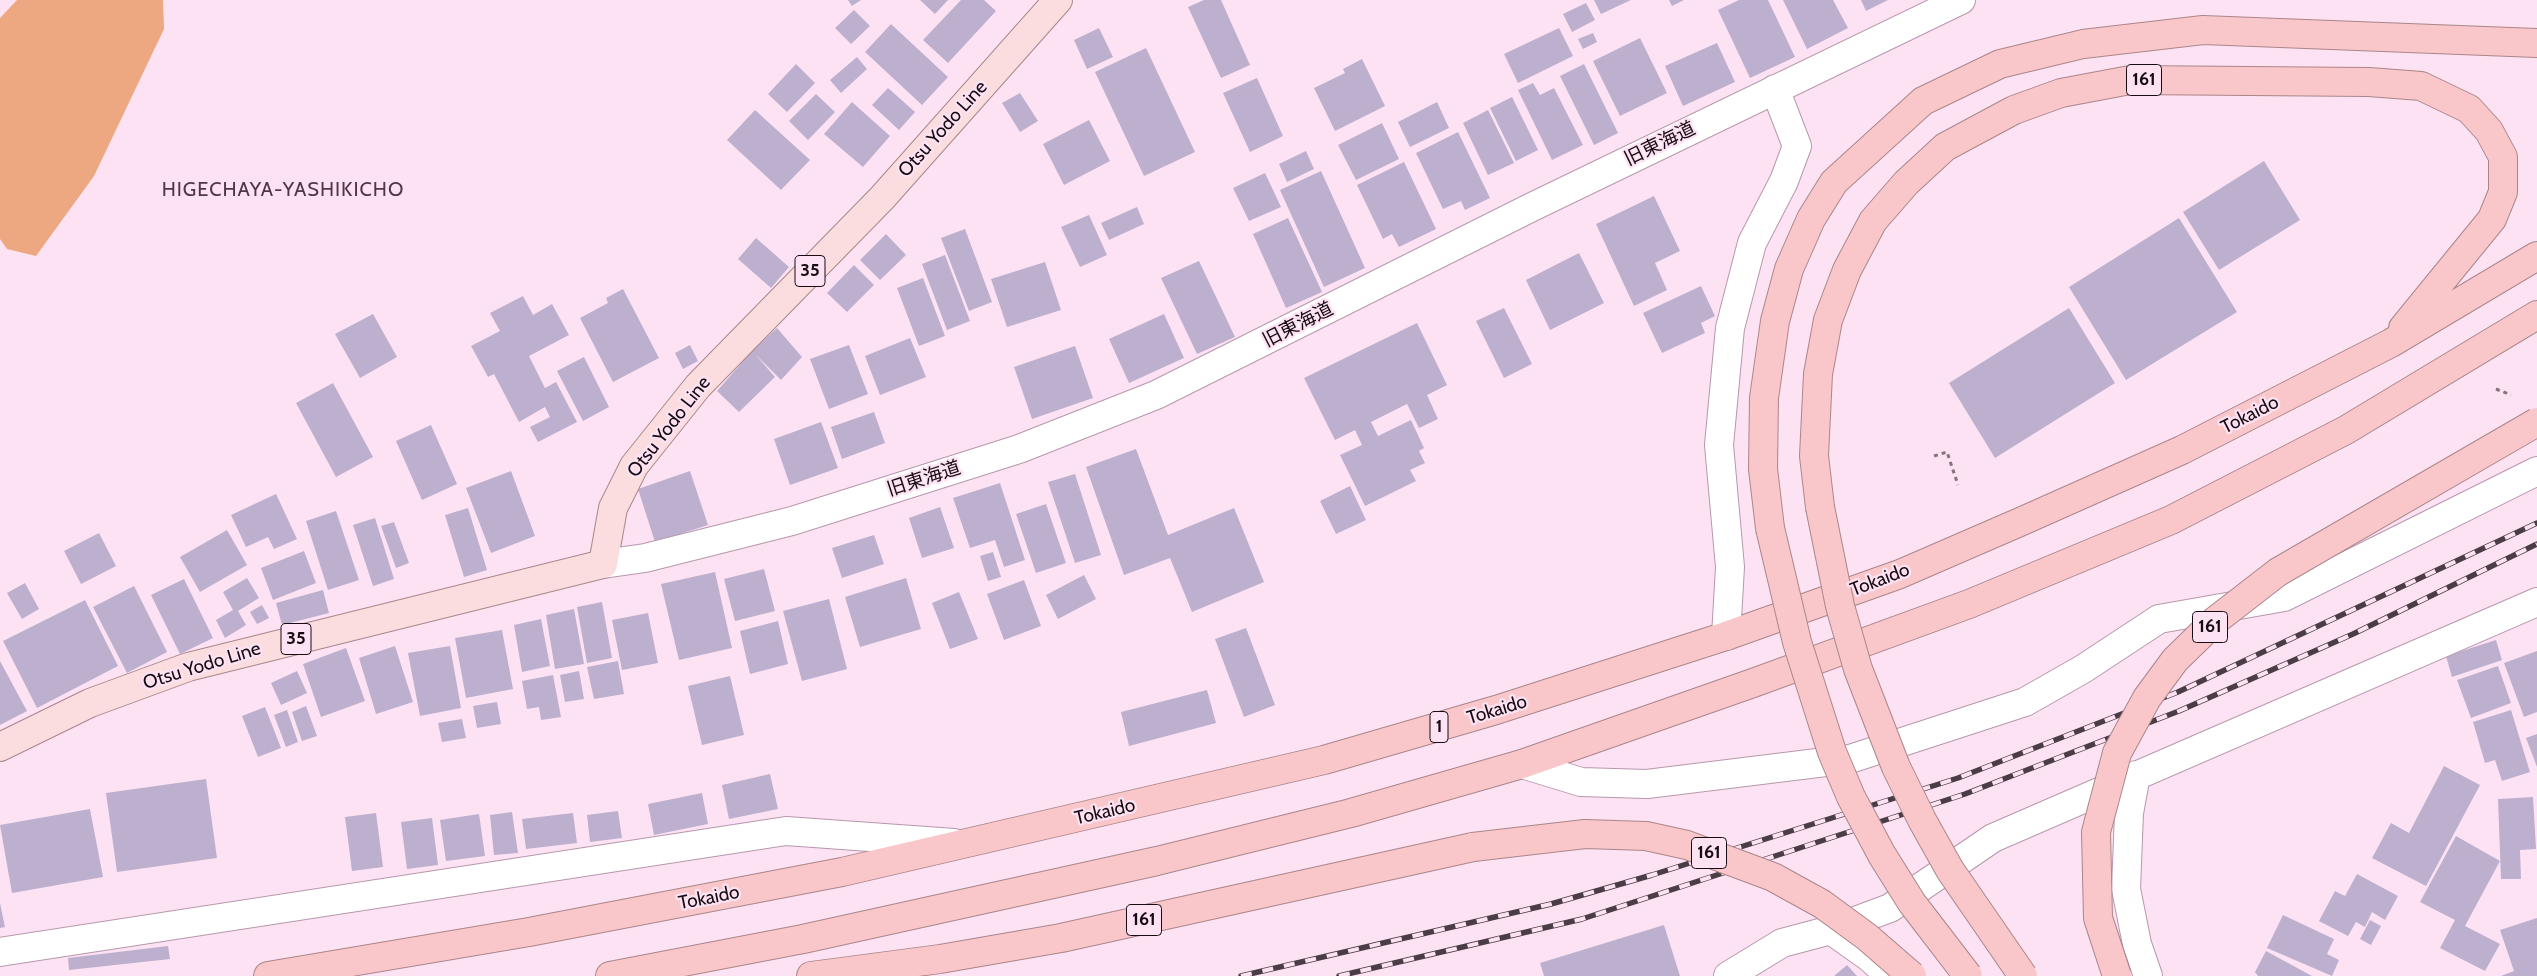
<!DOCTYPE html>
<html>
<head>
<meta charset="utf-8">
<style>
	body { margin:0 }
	canvas { display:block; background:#fce2f3 }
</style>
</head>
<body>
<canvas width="2537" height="976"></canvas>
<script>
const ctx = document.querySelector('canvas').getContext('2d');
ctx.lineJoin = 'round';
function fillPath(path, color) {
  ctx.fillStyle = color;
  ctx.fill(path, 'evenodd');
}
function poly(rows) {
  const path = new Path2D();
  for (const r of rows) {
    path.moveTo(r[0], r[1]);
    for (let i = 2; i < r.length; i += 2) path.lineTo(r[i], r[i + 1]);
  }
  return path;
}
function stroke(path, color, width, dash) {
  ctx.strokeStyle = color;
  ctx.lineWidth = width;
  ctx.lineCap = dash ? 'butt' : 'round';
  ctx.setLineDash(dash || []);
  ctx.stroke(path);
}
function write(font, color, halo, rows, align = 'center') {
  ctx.font = font + ' Cabin,"Noto Sans JP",sans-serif';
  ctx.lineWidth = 4.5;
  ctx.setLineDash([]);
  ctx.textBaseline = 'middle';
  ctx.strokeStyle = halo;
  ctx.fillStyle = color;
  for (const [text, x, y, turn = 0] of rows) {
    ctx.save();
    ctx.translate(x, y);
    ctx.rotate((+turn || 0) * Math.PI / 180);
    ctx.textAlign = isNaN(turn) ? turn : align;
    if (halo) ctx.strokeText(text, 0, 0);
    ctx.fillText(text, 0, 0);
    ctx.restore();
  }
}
fillPath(poly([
	[17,0,163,0,164,29,94,176,36,256,7,249,0,239,0,18]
]), '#eda781');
fillPath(poly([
	[848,0,861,0,852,6],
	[920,0,948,0,935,14],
	[961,0,984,0,996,11,948,63,923,40],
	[1204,0,1221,0,1250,65,1221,78,1188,7],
	[1594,0,1631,0,1601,14],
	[1669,0,1684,0,1672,6],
	[1739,0,1768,0,1795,57,1750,78,1718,10],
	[1783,0,1833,0,1848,28,1807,49],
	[1861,0,1888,0,1866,11],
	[1586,3,1595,20,1572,32,1563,14],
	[854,10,870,26,851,44,835,28],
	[891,24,948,77,922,105,865,52],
	[1099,28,1113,57,1087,69,1074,40],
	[1559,28,1573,56,1518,83,1504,54],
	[1593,33,1597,42,1583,49,1578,39],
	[1640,38,1667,93,1620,116,1593,61],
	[1717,43,1735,82,1683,106,1665,66],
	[1146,48,1195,152,1144,176,1095,72],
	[857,57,867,69,841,93,830,80],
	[1362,59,1385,106,1335,131,1314,88,1345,73,1343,69],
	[796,64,815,83,787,112,768,94],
	[1584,64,1618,133,1594,145,1560,76],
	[1257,78,1283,136,1250,152,1223,93],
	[1533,83,1540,95,1554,88,1583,145,1552,160,1518,90],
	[888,88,915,112,899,130,872,105],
	[1020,93,1038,121,1020,132,1002,103],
	[816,94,835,112,808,140,789,121],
	[1512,97,1538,150,1516,161,1490,108],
	[852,102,890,136,863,167,824,134],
	[1437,102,1449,128,1410,147,1398,122],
	[755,110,810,160,781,190,727,140],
	[1488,110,1514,163,1488,175,1463,123],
	[1089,120,1110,161,1064,185,1043,144],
	[1382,123,1399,159,1356,180,1338,145],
	[1458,132,1490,198,1465,210,1461,201,1443,209,1416,153],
	[1306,151,1314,169,1287,182,1279,164],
	[2264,161,2300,220,2219,270,2183,212],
	[1404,162,1436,229,1399,247,1392,234,1383,239,1357,185],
	[1321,171,1365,268,1324,287,1280,190],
	[1265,173,1281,207,1249,221,1233,188],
	[1654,196,1680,251,1655,263,1667,290,1634,306,1596,224],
	[1137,207,1144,224,1109,240,1101,223],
	[1089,215,1107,255,1080,267,1061,227],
	[1288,218,1322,292,1286,308,1253,234],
	[2179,218,2237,312,2126,380,2069,287],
	[965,229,992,302,969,311,941,238],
	[886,234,906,255,880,280,860,260],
	[756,238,789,267,771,288,738,259],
	[1579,253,1604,303,1550,330,1526,280],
	[945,255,970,321,947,330,922,264],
	[1199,261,1235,337,1197,354,1161,278],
	[1045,262,1061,310,1007,327,991,279],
	[854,265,874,285,847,312,827,293],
	[923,278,945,336,919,346,897,288],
	[1701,286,1715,316,1701,323,1705,333,1662,353,1643,313],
	[623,289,659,358,613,382,580,318,608,303,606,298],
	[523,296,533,315,552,304,569,335,529,356,545,388,556,382,577,422,538,442,530,427,550,417,545,407,519,422,494,374,488,377,471,346,500,331,490,313],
	[1504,308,1532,364,1504,378,1476,321],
	[2069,308,2115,383,1995,458,1949,383],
	[373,314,397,357,360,378,335,334],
	[1164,314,1184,358,1129,383,1109,339],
	[1417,323,1447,385,1427,395,1438,419,1419,428,1407,404,1371,422,1378,436,1411,420,1424,448,1419,451,1425,463,1410,470,1416,481,1365,506,1340,455,1362,445,1355,430,1335,440,1304,378],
	[777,328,802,357,781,380,755,354,775,377,739,412,717,391,752,351],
	[910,338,926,377,880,395,865,356],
	[690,345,698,361,683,369,675,353],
	[849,345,868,394,829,409,810,359],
	[1075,346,1093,398,1032,419,1014,367],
	[584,357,609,407,583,421,557,371],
	[333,383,373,457,336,477,296,403],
	[874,412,885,443,842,459,831,427],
	[821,422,838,468,790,485,774,439],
	[431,425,457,484,422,500,396,441],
	[1136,449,1168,535,1234,508,1264,582,1192,612,1170,558,1124,575,1086,467],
	[511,471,535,536,491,553,466,488],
	[690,471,708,525,655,542,638,489],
	[1075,474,1101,555,1075,563,1048,482],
	[1000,483,1025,560,1004,567,995,540,970,548,953,498],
	[1350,486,1366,520,1336,534,1320,501],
	[276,494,297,539,274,549,268,537,246,547,231,515],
	[1046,504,1066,563,1036,573,1016,514],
	[940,507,954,548,922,558,909,518],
	[468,508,487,570,464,577,445,515],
	[336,511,359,580,328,590,306,521],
	[375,518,394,579,373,586,353,525],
	[394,522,409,563,396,568,381,526],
	[227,530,247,565,200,592,180,557],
	[99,533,116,566,81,584,64,551],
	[874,535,884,564,842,578,832,548],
	[304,551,316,583,273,600,261,568],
	[993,552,1001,577,988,581,980,556],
	[764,569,775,611,735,621,724,579],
	[715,572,732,648,679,660,661,584],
	[1084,575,1096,599,1058,619,1046,595],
	[247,578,259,598,238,611,246,625,225,638,216,620,233,610,223,592],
	[906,578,921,629,860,647,845,597],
	[184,579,213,638,180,654,151,595],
	[1024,580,1041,626,1004,640,987,594],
	[25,583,39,609,22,619,7,593],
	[134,586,167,652,127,673,93,607],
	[323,590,329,613,282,625,276,603],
	[959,592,978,639,950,649,932,603],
	[829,599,847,669,802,681,783,611],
	[85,600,118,666,37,708,3,641],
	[602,602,612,658,587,663,577,607],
	[262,605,269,618,257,624,250,612],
	[574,609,584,664,555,669,546,615],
	[648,613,658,663,622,670,612,620],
	[541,619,550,666,522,672,514,625],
	[778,621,788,664,750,674,740,631],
	[1246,628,1275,705,1244,717,1215,639],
	[502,630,513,689,466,698,455,638],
	[2496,640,2502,660,2452,677,2446,656],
	[395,646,413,702,376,714,359,658],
	[450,646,461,708,420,716,408,653],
	[346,648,365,701,321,717,303,664],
	[2537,651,2537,712,2524,717,2504,663],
	[0,661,27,711,0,725],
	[618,661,624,694,594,699,587,667],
	[2498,666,2511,703,2471,718,2457,680],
	[297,671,307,693,281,705,271,683],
	[579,671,584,699,565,702,560,675],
	[553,675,561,717,541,720,539,707,527,709,522,681],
	[730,676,744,735,702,745,688,686],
	[1207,690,1216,723,1129,746,1121,712],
	[497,702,501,724,477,728,473,706],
	[306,706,317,736,302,741,292,712],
	[265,707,281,748,258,757,242,716],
	[287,710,298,742,286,747,274,715],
	[2511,710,2530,772,2502,781,2495,760,2485,763,2473,722],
	[462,719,466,738,442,742,438,723],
	[2537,734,2537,767,2526,738],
	[2444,766,2480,785,2426,886,2372,858,2391,823,2409,833],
	[770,774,778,809,729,819,722,785],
	[206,779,217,858,117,872,106,793],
	[702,793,708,824,654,835,648,804],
	[2533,797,2536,849,2520,850,2521,879,2501,879,2498,799],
	[90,809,103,877,12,893,0,825],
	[618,811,622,838,590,842,587,815],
	[512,812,518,853,494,855,490,815],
	[376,813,383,867,352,871,345,817],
	[573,813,577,843,526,849,522,819],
	[479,814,485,856,446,861,440,820],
	[432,818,438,865,407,869,401,822],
	[2456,836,2500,861,2465,926,2500,944,2485,971,2440,948,2455,920,2420,902],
	[2357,874,2398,896,2385,920,2372,912,2365,927,2356,922,2348,936,2319,921,2335,891,2345,896],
	[0,903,5,927,0,928],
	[2283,915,2334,939,2327,954,2339,960,2332,976,2267,948],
	[2537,918,2537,976,2501,976,2514,971,2500,930],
	[2370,920,2381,926,2371,945,2360,939],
	[1664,925,1680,976,1544,976,1540,963],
	[168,946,170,959,69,970,68,958],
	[2266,951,2312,976,2258,976,2255,972],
	[1847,965,1857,976,1834,976]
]), '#bdb0ce');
const street = poly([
	[603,564,645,558,792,521,1019,449,1156,395,1532,207,1961,0],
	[1726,636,1730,567,1719,445,1730,328,1752,243,1784,181,1797,146,1775,89],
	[1522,764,1581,782,1647,784,1850,759,2025,702,2083,669,2159,619,2284,597,2537,471],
	[2136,775,2129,813,2126,889,2137,944,2148,976],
	[1831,930,1869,957,1890,976],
	[0,952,786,831,954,843],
	[1728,976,1782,943,1831,930,1890,908,1993,838,2537,602]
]);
const primary = poly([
	[0,747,90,703,188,667,603,564,613,508,634,466,698,386,882,198,1058,0]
]);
const highway = poly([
	[1820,507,1814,456,1818,374,1828,320,1847,270,1873,221,1906,183,1945,147,2014,110,2061,93,2130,80,2369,82,2421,86,2469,109,2489,131,2503,157,2503,192,2492,219,2403,328],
	[1770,528,1763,469,1764,398,1775,321,1789,269,1811,219,1834,182,1923,101,2000,64,2083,44,2203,30,2537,43],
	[268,976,529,932,842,872,1324,760,1496,710,1726,636,1900,574,2020,522,2182,450,2391,343,2537,256],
	[610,976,803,939,1157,861,1351,813,1522,764,1753,683,1969,604,2171,520,2346,430,2537,315],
	[811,976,940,959,1061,938,1473,847]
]);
stroke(street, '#b798ac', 30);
stroke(primary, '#aa868a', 30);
stroke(highway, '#aa868a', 30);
stroke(poly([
	[2496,389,2511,395],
	[1934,456,1947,452,1958,485]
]), '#85737e', 3, [4, 4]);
stroke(street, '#fff', 28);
stroke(primary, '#fbdddf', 28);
stroke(highway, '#f9c7ca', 28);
const rail = poly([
	[1241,976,1551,904,1652,875,1958,778,2178,692,2537,523],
	[1339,976,1582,919,1965,794,2179,711,2353,634,2537,544]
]);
stroke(rail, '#4b3d46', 5.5);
stroke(rail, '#fce2f3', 4, [11]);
const highwayBridge = poly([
	[1820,507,1840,606,1858,669,1896,767,1922,820,1950,870,2023,976],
	[1770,528,1797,642,1832,752,1851,797,1882,855,1912,903,1968,976],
	[1473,847,1585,834,1646,836,1687,845,1773,877,1822,904,1867,937,1912,976],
	[2117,976,2098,918,2096,832,2117,753,2147,698,2175,660,2216,620,2278,572,2537,422]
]);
stroke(highwayBridge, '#aa868a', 30, []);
stroke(highwayBridge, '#f9c7ca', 28);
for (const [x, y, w] of [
	[2144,80,35],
	[810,271,30],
	[2210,627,35],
	[296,639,30],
	[1439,727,18],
	[1709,853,35],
	[1144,920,35]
]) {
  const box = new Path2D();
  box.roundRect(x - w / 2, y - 15.5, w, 31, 4);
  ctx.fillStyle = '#fce2f3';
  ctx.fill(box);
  stroke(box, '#170c13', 1);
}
write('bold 18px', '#170c13', null, [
	["161",2144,80],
	["35",810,271],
	["161",2210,627],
	["35",296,639],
	["1",1439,727],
	["161",1709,853],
	["161",1144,920]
]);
write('19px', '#170c13', '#fce2f3', [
	["Otsu Yodo Line",943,129,-48],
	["旧東海道",1660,144,-26],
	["旧東海道",1298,325,-27],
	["Tokaido",2250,415,-27],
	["Otsu Yodo Line",669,427,-52],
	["旧東海道",924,479,-18],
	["Tokaido",1880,580,-21],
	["Otsu Yodo Line",202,666,-17],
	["Tokaido",1497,710,-17],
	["Tokaido",1105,812,-13],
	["Tokaido",709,898,-11]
]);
ctx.letterSpacing = '1px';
write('20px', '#503647', '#fce2f3', [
	["HIGECHAYA-YASHIKICHO",283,190]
]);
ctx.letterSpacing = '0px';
</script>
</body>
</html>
